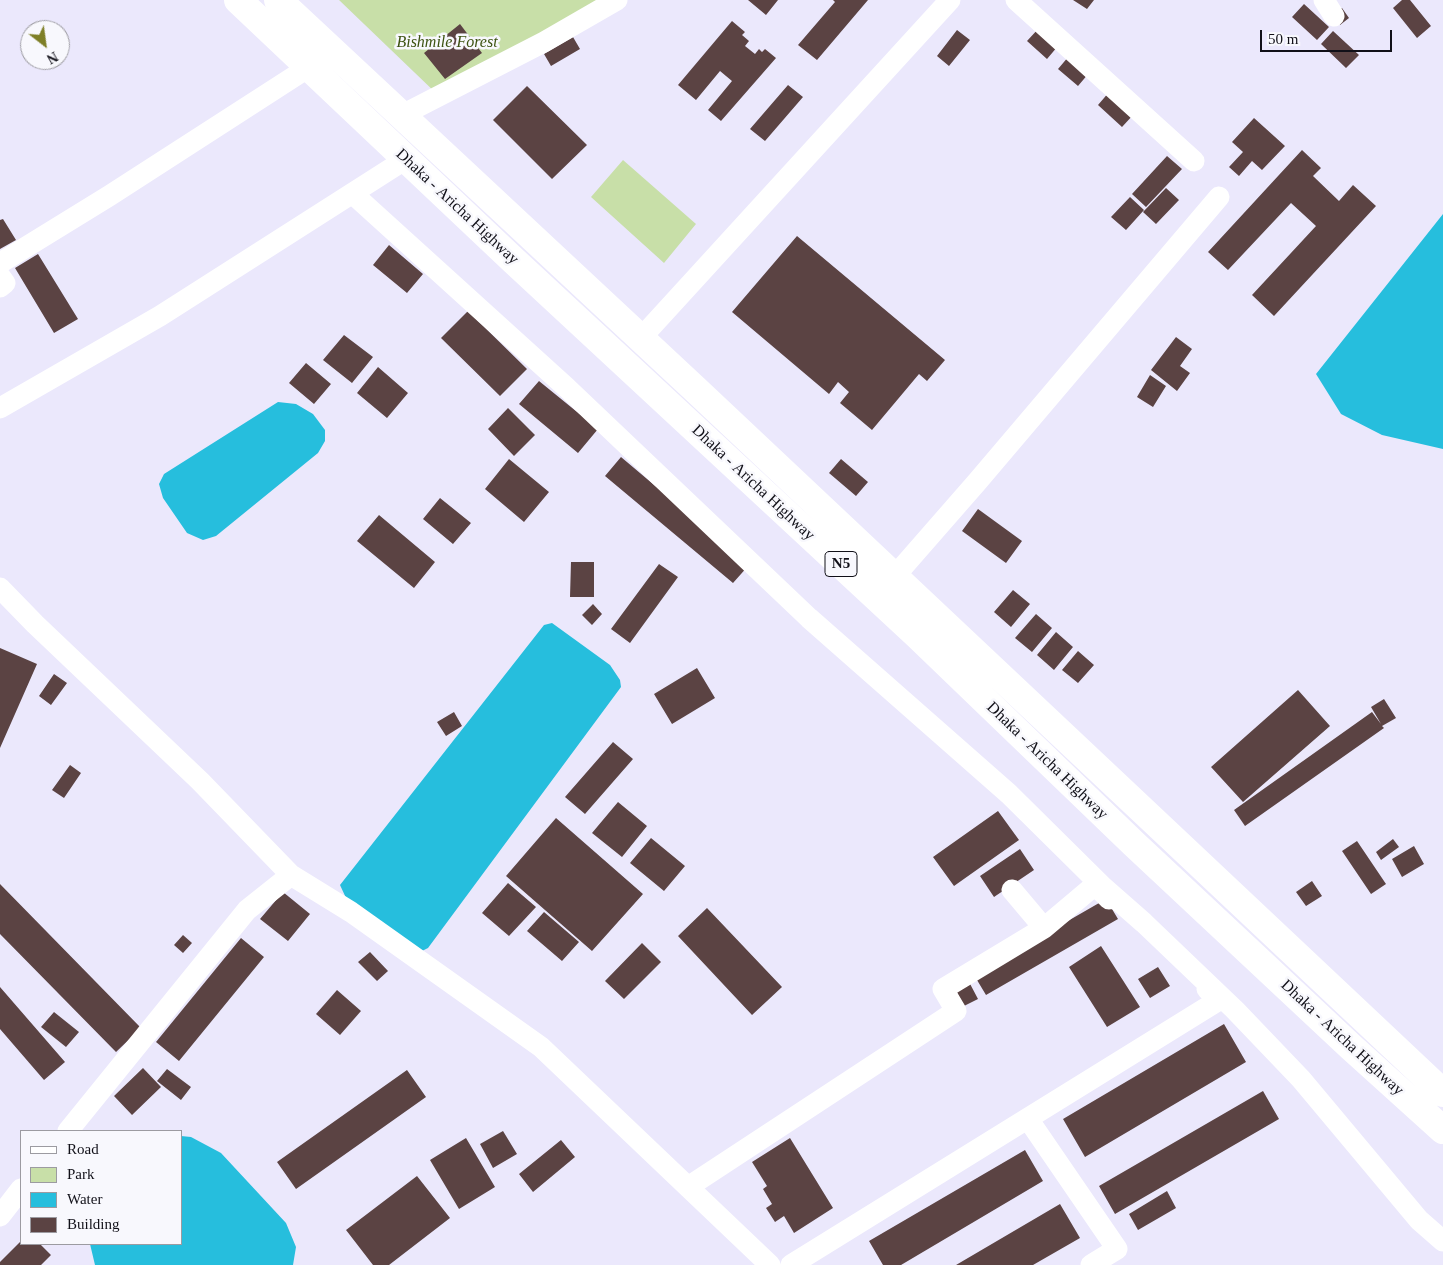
<!DOCTYPE html>
<html>
<head>
<meta charset="utf-8">
<style>
	body { margin:0 }
	#map { position:relative; width:1443px; height:1265px; overflow:hidden; background:#ebe8fc; font-family:Georgia,serif }
	canvas { display:block }
	.legend { position:absolute; left:20px; top:1130px; width:162px; height:115px; box-sizing:border-box; background:#f8f8fd; border:1px solid #9c9ba1; margin:0; padding:6px 9px; list-style:none; font-size:15px; color:#111018 }
	.legend li { display:flex; align-items:center; gap:10px; height:25px }
	.legend b { width:25px; border:1px solid #9c9ba1 }
	.north { position:absolute; left:20px; top:20px; width:50px; height:50px; box-sizing:border-box; background:#f8f8fd; border:1px solid #9c9ba1; border-radius:50%; rotate:150deg; font-size:14px; font-weight:700; line-height:20px; text-align:center; color:#111018 }
	.north::after { content:''; display:block; margin:auto; width:18px; height:22px; background:#7e7f27; clip-path:polygon(50% 0,100% 100%,50% 72%,0 100%) }
	.scale { position:absolute; left:1260px; top:30px; width:132px; height:22px; box-sizing:border-box; border:2px solid #111018; border-top:0; padding-left:6px; font-size:15px; line-height:18px; white-space:nowrap; color:#111018; -webkit-text-stroke:4px #f8f8fd; paint-order:stroke }
</style>
</head>
<body>
<div id="map">
<canvas width="1443" height="1265"></canvas>
<ul class="legend">
<li><b style="height:6px;background:#fff"></b>Road</li>
<li><b style="height:14px;background:#c8dfa8"></b>Park</li>
<li><b style="height:14px;background:#26bedd"></b>Water</li>
<li><b style="height:14px;background:#5b4343"></b>Building</li>
</ul>
<div class="north">N</div>
<div class="scale">50 m</div>
</div>
<script>
const ctx = document.querySelector('canvas').getContext('2d');
ctx.lineJoin = 'round';
function fillPath(path, color) {
  ctx.fillStyle = color;
  ctx.fill(path, 'evenodd');
}
function poly(rows) {
  const path = new Path2D();
  for (const r of rows) {
    path.moveTo(r[0], r[1]);
    for (let i = 2; i < r.length; i += 2) path.lineTo(r[i], r[i + 1]);
  }
  return path;
}
function stroke(path, color, width, dash) {
  ctx.strokeStyle = color;
  ctx.lineWidth = width;
  ctx.lineCap = dash ? 'butt' : 'round';
  ctx.setLineDash(dash || []);
  ctx.stroke(path);
}
function write(font, color, halo, rows, align = 'center') {
  ctx.font = font + ' Georgia,serif';
  ctx.lineWidth = 5;
  ctx.setLineDash([]);
  ctx.textBaseline = 'middle';
  ctx.strokeStyle = halo;
  ctx.fillStyle = color;
  for (const [text, x, y, turn = 0] of rows) {
    ctx.save();
    ctx.translate(x, y);
    ctx.rotate((+turn || 0) * Math.PI / 180);
    ctx.textAlign = isNaN(turn) ? turn : align;
    if (halo) ctx.strokeText(text, 0, 0);
    ctx.fillText(text, 0, 0);
    ctx.restore();
  }
}
fillPath(poly([
	[339,0,617,0,439,96],
	[623,160,696,224,664,263,591,197]
]), '#c8dfa8');
fillPath(poly([
	[1443,214,1443,449,1382,435,1341,414,1316,374],
	[278,402,296,404,313,414,325,430,325,441,318,453,216,536,203,540,187,533,163,498,159,484,164,474],
	[552,623,610,665,620,680,621,687,428,948,420,952,346,898,340,885,544,625],
	[181,1136,191,1137,221,1153,286,1223,296,1247,293,1265,95,1265,90,1244,181,1244]
]), '#26bedd');
fillPath(poly([
	[748,0,778,0,766,15],
	[833,0,868,0,817,60,798,45,835,2],
	[1073,0,1094,0,1087,9],
	[1402,0,1410,0,1431,26,1417,38,1393,8],
	[1304,4,1329,27,1317,40,1292,17],
	[1342,8,1349,18,1340,25,1332,15],
	[732,21,745,32,742,35,749,41,745,46,755,54,759,49,762,52,765,49,776,58,721,121,708,110,732,81,720,71,696,100,678,85],
	[460,24,482,53,445,79,424,53],
	[1039,28,1058,46,1047,59,1027,41],
	[957,30,970,40,949,66,937,56],
	[1333,31,1359,55,1346,68,1321,44],
	[573,37,580,49,551,66,544,54],
	[1069,56,1089,73,1078,86,1058,69],
	[788,85,803,97,765,141,750,129],
	[527,86,587,145,552,179,493,120],
	[1110,91,1134,114,1122,127,1098,105],
	[1254,118,1285,146,1262,170,1252,161,1239,176,1229,167,1243,152,1232,142],
	[1302,150,1321,168,1313,176,1339,201,1353,185,1376,206,1274,316,1252,295,1316,226,1291,203,1228,270,1208,252],
	[1167,156,1182,169,1146,207,1132,194],
	[1166,188,1179,200,1156,224,1143,212],
	[1130,197,1144,210,1126,230,1111,217],
	[3,219,16,240,0,249,0,220],
	[797,236,945,360,927,381,919,374,872,430,840,403,849,392,838,382,829,394,732,312],
	[389,245,423,274,407,293,373,265],
	[38,254,78,319,54,333,15,268],
	[468,311,527,369,500,396,441,338],
	[344,335,373,357,352,383,323,360],
	[1176,337,1192,349,1180,366,1190,373,1177,391,1151,370],
	[306,363,331,384,314,404,289,383],
	[378,367,408,393,387,418,357,393],
	[1150,375,1166,386,1153,407,1137,397],
	[539,381,598,429,578,453,519,404],
	[508,408,535,435,514,456,488,429],
	[621,457,749,565,733,583,605,476],
	[509,459,549,492,524,522,485,489],
	[841,459,868,482,856,496,829,473],
	[440,498,471,523,453,544,423,519],
	[978,509,1022,541,1006,563,962,531],
	[379,515,435,562,414,588,357,541],
	[571,562,594,562,594,597,570,597],
	[659,564,678,577,630,643,611,629],
	[1013,590,1030,604,1011,627,994,612],
	[593,604,602,614,592,625,582,615],
	[1036,614,1052,628,1032,652,1015,638],
	[1056,632,1073,647,1054,670,1037,655],
	[0,648,37,664,0,748],
	[1078,651,1094,665,1078,683,1062,670],
	[697,668,715,698,672,724,654,694],
	[54,674,67,683,51,705,39,696],
	[1298,690,1330,726,1243,802,1211,767],
	[1384,699,1396,718,1382,726,1384,728,1245,826,1234,810,1372,712,1381,724,1371,707],
	[454,712,462,726,446,736,437,722],
	[613,742,633,759,585,814,565,797],
	[70,765,81,773,64,798,52,790],
	[618,802,647,826,622,857,592,833],
	[998,811,1019,840,954,886,933,857],
	[556,818,643,894,592,951,506,876],
	[651,838,685,866,664,891,630,863],
	[1393,839,1399,847,1381,860,1376,852],
	[1357,841,1386,884,1371,894,1342,851],
	[1414,846,1424,864,1402,877,1392,859],
	[1020,849,1034,870,994,897,980,876],
	[1312,881,1322,896,1306,906,1296,892],
	[508,883,536,907,509,936,482,913],
	[0,884,141,1028,116,1052,0,934],
	[283,892,310,914,288,941,260,919],
	[1106,899,1118,919,986,995,974,975],
	[707,908,782,987,752,1015,678,936],
	[544,912,579,942,562,961,527,931],
	[183,935,192,943,183,953,174,945],
	[241,938,264,957,179,1061,156,1042],
	[642,943,661,962,624,999,605,981],
	[1101,946,1140,1007,1107,1027,1069,967],
	[370,952,388,971,377,981,358,962],
	[1158,967,1170,986,1150,998,1138,979],
	[968,980,978,999,964,1006,954,987],
	[0,987,65,1062,44,1080,0,1029],
	[337,990,361,1011,340,1035,316,1014],
	[54,1012,79,1032,66,1047,41,1027],
	[1224,1024,1246,1062,1085,1157,1063,1119],
	[143,1068,161,1087,132,1115,114,1096],
	[167,1069,191,1087,181,1100,157,1081],
	[407,1070,426,1097,296,1189,277,1162],
	[1263,1091,1279,1119,1115,1214,1099,1186],
	[503,1131,517,1154,493,1168,480,1144],
	[466,1138,495,1187,459,1209,430,1160],
	[790,1138,833,1208,794,1233,784,1216,775,1222,766,1208,772,1204,763,1189,767,1186,752,1162],
	[561,1140,575,1157,533,1192,519,1174],
	[1025,1150,1043,1181,901,1265,883,1265,869,1241],
	[417,1176,450,1218,389,1265,373,1265,346,1230],
	[1167,1191,1176,1208,1138,1230,1129,1214],
	[1060,1204,1080,1238,1033,1265,956,1265],
	[21,1241,21,1244,40,1244,51,1255,41,1265,0,1265,0,1262]
]), '#5b4343');
stroke(poly([
	[1016,0,1194,161],
	[1324,0,1334,16],
	[402,115,544,42,617,0],
	[353,194,567,388,809,618,1009,794,1103,887,1144,923,1235,1010,1301,1079,1419,1220,1443,1241],
	[0,263,109,196,309,67],
	[0,276,5,283,0,287],
	[641,338,950,0],
	[0,408,160,316,406,159],
	[894,577,977,482,1219,197],
	[0,588,35,624,200,781,291,875],
	[1012,890,1044,928],
	[1028,1119,1117,1249,1091,1265],
	[68,1131,247,910,291,875,351,912,541,1047,770,1265],
	[688,1187,956,1011,943,989,1044,928,1095,885,1109,899],
	[0,1216,21,1189],
	[791,1265,1219,1000,1207,989]
]), '#fff', 21);
stroke(poly([
	[238,0,513,260,917,635,1134,844,1351,1047,1443,1130],
	[278,0,695,389,1443,1093]
]), '#fff', 28);
for (const [x, y, w] of [
	[841,564,32]
]) {
  const box = new Path2D();
  box.roundRect(x - w / 2, y - 12.5, w, 25, 4);
  ctx.fillStyle = '#f8f8fd';
  ctx.fill(box);
  stroke(box, '#111018', 1);
}
write('bold 15px', '#111018', null, [
	["N5",841,564]
]);
write('italic 16px', '#3d5311', '#f8f8fd', [
	["Bishmile Forest",447,43]
]);
write('16px', '#111018', '#f8f8fd', [
	["Dhaka - Aricha Highway",457,207,43],
	["Dhaka - Aricha Highway",753,483,43],
	["Dhaka - Aricha Highway",1047,761,44],
	["Dhaka - Aricha Highway",1342,1038,43]
]);
</script>
</body>
</html>
